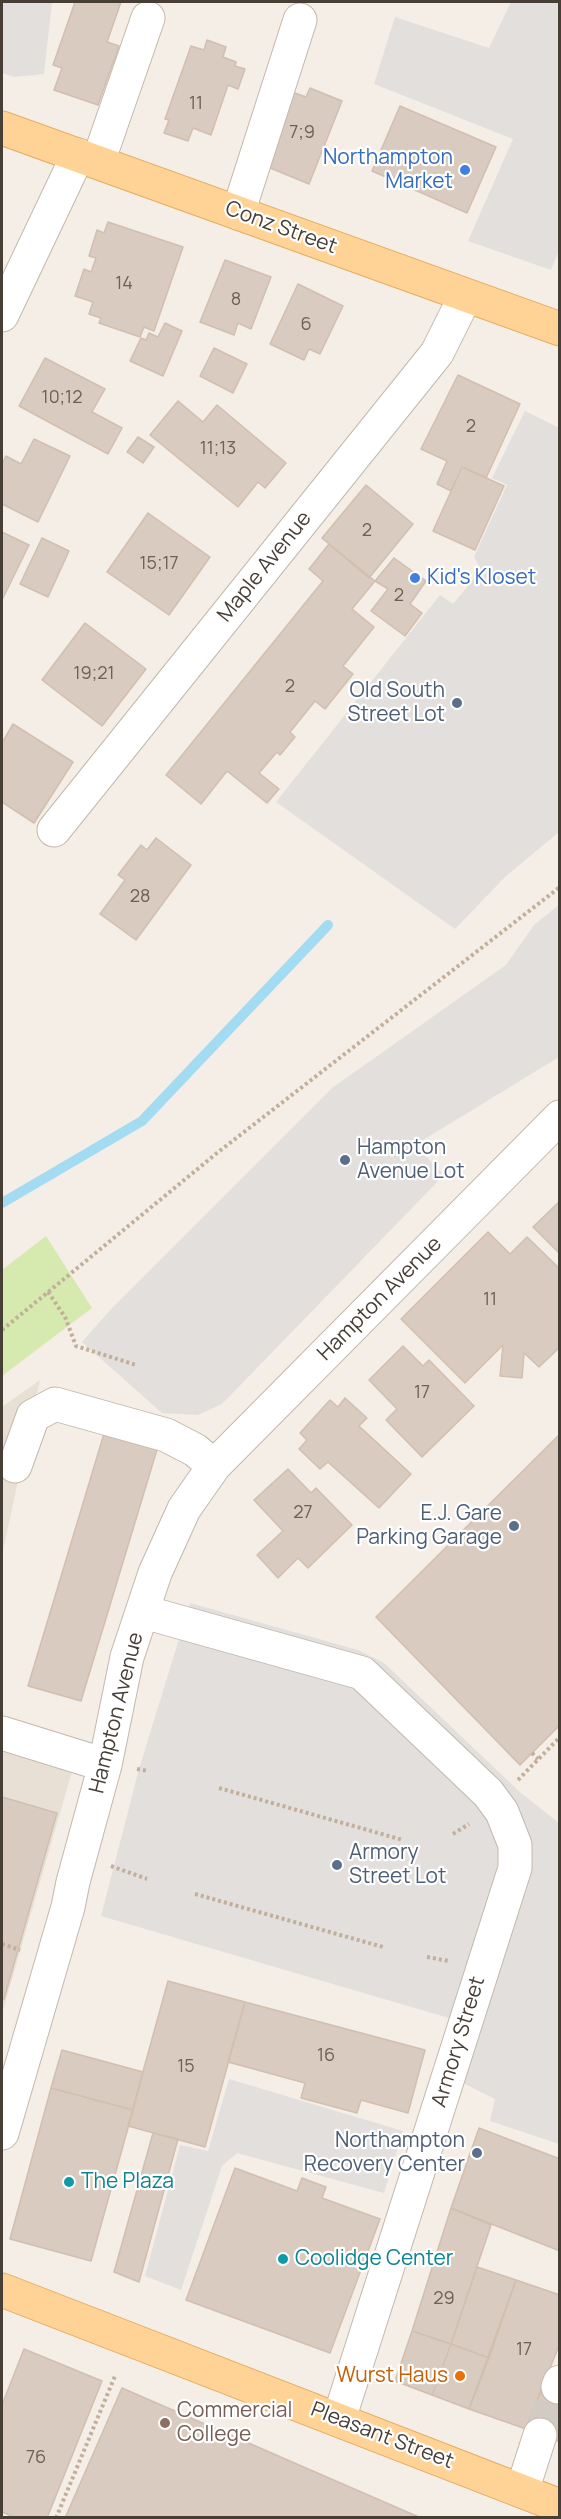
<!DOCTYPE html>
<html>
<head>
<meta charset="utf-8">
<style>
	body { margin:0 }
	#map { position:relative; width:561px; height:2519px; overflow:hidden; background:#f4eee7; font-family:Manrope,sans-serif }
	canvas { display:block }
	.frame { position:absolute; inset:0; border:3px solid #473e36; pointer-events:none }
</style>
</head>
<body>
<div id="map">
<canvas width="561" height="2519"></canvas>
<div class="frame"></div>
</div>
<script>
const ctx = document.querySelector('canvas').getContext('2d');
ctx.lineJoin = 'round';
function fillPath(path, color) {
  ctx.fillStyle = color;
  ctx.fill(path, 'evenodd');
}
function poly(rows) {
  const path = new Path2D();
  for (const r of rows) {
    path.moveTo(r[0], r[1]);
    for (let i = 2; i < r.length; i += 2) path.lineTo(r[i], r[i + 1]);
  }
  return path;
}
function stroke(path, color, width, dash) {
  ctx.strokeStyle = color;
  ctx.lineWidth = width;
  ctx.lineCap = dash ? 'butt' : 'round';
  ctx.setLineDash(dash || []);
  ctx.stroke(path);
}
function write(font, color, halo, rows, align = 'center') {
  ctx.font = font + ' Manrope,sans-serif';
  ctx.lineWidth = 4.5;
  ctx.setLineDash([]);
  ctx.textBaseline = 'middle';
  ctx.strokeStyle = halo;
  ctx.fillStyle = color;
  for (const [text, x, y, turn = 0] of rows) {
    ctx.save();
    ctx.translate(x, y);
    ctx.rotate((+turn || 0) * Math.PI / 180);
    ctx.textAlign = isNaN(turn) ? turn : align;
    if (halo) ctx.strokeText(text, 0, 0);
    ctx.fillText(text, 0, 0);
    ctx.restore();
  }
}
fillPath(poly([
	[40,1380,2,1555,2,1407],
	[2,1747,73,1768,2,2014]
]), '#e8e0d5');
fillPath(poly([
	[46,1236,92,1308,2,1376,2,1270]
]), '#d6e9af');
fillPath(poly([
	[2,2,52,2,44,74,14,77,2,73],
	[511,2,559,2,560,248,551,270,468,241,513,139,374,84,395,17,489,48],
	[525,411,559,428,559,832,506,876,455,929,276,802,440,595,453,604,481,570,474,557,507,485,492,478],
	[559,905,559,1057,415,1145,444,1175,222,1404,198,1415,162,1413,82,1342,113,1307,332,1088,506,965,534,925],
	[190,1603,358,1650,384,1663,521,1793,559,1823,559,2144,490,2121,495,2099,439,2071,449,2018,101,1916,139,1769],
	[229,2079,403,2131,384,2193,237,2153,222,2166,181,2290,145,2276,180,2145,208,2151]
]), '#e2dfdc');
stroke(poly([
	[2,1203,142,1121,328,925]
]), '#a2dbf2', 10);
const building = poly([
	[75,2,121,2,107,42,119,46,98,105,54,90,62,68,53,65,75,2],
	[207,40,226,47,223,57,236,62,235,66,245,69,238,89,228,85,211,135,193,128,188,141,164,133,169,120,165,119,191,46,204,50,207,40],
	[310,88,342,101,309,184,263,165,292,92,306,97,310,88],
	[400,106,496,147,467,213,372,171,400,106],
	[108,222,183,247,154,331,144,327,140,337,99,323,101,318,89,314,93,302,75,296,84,269,91,272,96,258,89,256,97,230,104,233,108,222],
	[225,260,271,277,251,329,238,323,234,335,200,322,225,260],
	[298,284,343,306,320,354,309,349,304,360,270,344,298,284],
	[165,323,182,331,163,376,130,361,141,338,146,340,149,333,158,337,165,323],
	[214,348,247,364,233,393,200,376,214,348],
	[45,358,105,389,92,412,122,428,108,454,19,406,45,358],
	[458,375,520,404,486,478,462,467,451,491,437,484,447,461,421,449,458,375],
	[178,401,203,422,217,405,286,463,265,488,258,482,238,507,150,435,178,401],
	[138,437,154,447,143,463,127,452,138,437],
	[34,439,70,456,38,522,2,504,2,464,6,456,21,464,34,439],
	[462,467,504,486,475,550,433,531,462,467],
	[366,485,413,524,369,578,322,538,366,485],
	[148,513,210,557,169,615,107,572,148,513],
	[2,532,29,545,2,600,2,532],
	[42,538,69,551,48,597,20,584,42,538],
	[329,544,375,581,352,609,374,627,343,666,353,674,325,709,315,701,290,732,295,737,280,755,277,752,259,773,279,789,267,803,227,771,201,804,166,775,323,581,309,569,329,544],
	[394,558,426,581,410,604,422,613,405,636,371,611,388,589,375,581,394,558],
	[85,623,146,669,102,726,42,680,85,623],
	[13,724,73,762,34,823,2,802,2,743,13,724],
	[156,838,191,865,136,940,100,914,125,880,118,875,141,845,147,850,156,838],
	[560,1201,560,1254,533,1227,560,1201],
	[488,1232,510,1254,527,1237,560,1269,560,1347,539,1367,524,1353,522,1378,500,1376,503,1345,465,1383,401,1319,488,1232],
	[403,1346,423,1366,429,1360,474,1406,422,1457,386,1420,397,1409,369,1380,403,1346],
	[345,1398,367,1418,359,1426,411,1474,379,1508,328,1462,320,1469,299,1449,307,1440,300,1433,330,1400,338,1407,345,1398],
	[106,1427,159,1443,81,1701,28,1686,106,1427],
	[560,1434,560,1725,520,1765,376,1617,560,1434],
	[288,1469,311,1493,316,1488,352,1525,308,1568,298,1558,278,1578,257,1555,283,1531,254,1500,288,1469],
	[2,1797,57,1813,4,1999,2,1998,2,1797],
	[168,1981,245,2002,205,2147,128,2126,168,1981],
	[245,2002,425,2050,408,2113,361,2100,357,2113,301,2098,305,2083,228,2062,245,2002],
	[62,2050,143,2072,133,2110,51,2088,62,2050],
	[51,2088,133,2110,91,2261,10,2239,51,2088],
	[479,2128,560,2159,560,2251,451,2208,479,2128],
	[153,2133,178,2139,139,2282,114,2272,153,2133],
	[235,2168,297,2191,302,2178,326,2187,322,2198,380,2219,330,2353,186,2300,235,2168],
	[451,2208,491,2225,451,2344,412,2331,451,2208],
	[477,2267,516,2280,489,2358,451,2344,477,2267],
	[516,2280,560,2295,560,2343,526,2429,469,2409,516,2280],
	[412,2331,451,2344,432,2395,395,2381,412,2331],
	[451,2344,489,2358,469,2409,432,2395,451,2344],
	[24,2349,102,2381,47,2518,16,2518,2,2512,2,2405,24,2349],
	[544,2382,560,2388,560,2442,526,2429,544,2382],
	[122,2388,421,2518,65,2518,122,2388]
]);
fillPath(building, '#d9cbbf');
stroke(building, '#d1bfaf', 1.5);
stroke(poly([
	[540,2435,558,2387]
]), '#d1cbc4', 33, [33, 16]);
const minor = poly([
	[98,162,148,18],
	[238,213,300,20],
	[2,315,78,155],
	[54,830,437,353,465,297],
	[15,1466,33,1416,55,1404,166,1435,195,1450,214,1466],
	[144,1612,362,1673,488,1793,502,1812,515,1845,515,1868,339,2419],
	[2,1733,105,1765],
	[2,2133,68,1907,73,1882,105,1765,127,1657,155,1573,184,1509,214,1466,560,1117],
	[558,2387,560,2382],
	[522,2491,540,2435]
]);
const major = poly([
	[2,128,560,329],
	[2,2290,560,2506]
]);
stroke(minor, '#c3b8ac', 35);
stroke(major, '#e7ae62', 35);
stroke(poly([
	[558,980,560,980],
	[48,1292,65,1317,76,1346,136,1365],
	[2,1330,217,1153,560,887],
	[532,1753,538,1759],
	[137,1769,148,1771],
	[518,1780,560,1737],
	[219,1788,403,1840],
	[453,1834,469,1824],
	[111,1866,147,1879],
	[195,1894,383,1947],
	[2,1944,20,1950],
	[427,1957,449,1961],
	[56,2518,115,2376]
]), '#c2af9a', 4, [3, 3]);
stroke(minor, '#fff', 33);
stroke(major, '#ffd395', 33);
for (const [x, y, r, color] of [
	[465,170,6,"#3f7fe0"],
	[415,578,6,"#3f7fe0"],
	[457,703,6,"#5c6f8a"],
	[345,1160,6,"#5c6f8a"],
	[514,1526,6,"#5c6f8a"],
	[337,1865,6,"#5c6f8a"],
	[477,2153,6,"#5c6f8a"],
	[69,2182,6,"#0f9aa8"],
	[283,2259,6,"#0f9aa8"],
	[460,2376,6,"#e8710a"],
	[165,2423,6,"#8d6e63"]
]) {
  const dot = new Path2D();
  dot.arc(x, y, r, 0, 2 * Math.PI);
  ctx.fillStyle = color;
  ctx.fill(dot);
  stroke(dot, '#fff', 2);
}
write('18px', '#6c6158', null, [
	["11",196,104],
	["7;9",302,133],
	["14",124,284],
	["8",236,300],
	["6",306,325],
	["10;12",62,398],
	["2",471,427],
	["11;13",218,449],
	["2",367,531],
	["15;17",159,564],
	["2",399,596],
	["19;21",94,674],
	["2",290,687],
	["28",140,897],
	["11",490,1300],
	["17",422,1393],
	["27",303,1513],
	["16",326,2056],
	["15",186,2067],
	["29",444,2299],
	["17",524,2350],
	["76",36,2458]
]);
write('21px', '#366cbe', '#fff', [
	["Northampton",453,158],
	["Market",453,182],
	["Kid's Kloset",427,578,"left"]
], 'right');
write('21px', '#473e36', '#fff', [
	["Conz Street",281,228,20],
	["Maple Avenue",265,567,-51],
	["Hampton Avenue",380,1299,-45],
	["Hampton Avenue",117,1713,-76],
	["Armory Street",459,2042,-73],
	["Pleasant Street",382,2436,21]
]);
write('21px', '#4e5e75', '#fff', [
	["Old South",445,691],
	["Street Lot",445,715],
	["Hampton",357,1148,"left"],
	["Avenue Lot",357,1172,"left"],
	["E.J. Gare",502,1514],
	["Parking Garage",502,1538],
	["Armory",349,1853,"left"],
	["Street Lot",349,1877,"left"],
	["Northampton",465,2141],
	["Recovery Center",465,2165]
], 'right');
write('21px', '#0d838f', '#fff', [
	["The Plaza",81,2182],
	["Coolidge Center",295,2259]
], 'left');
write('21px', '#c56008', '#fff', [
	["Wurst Haus",448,2376]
], 'right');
write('21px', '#785e54', '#fff', [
	["Commercial",177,2411],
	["College",177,2435]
], 'left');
</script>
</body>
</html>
